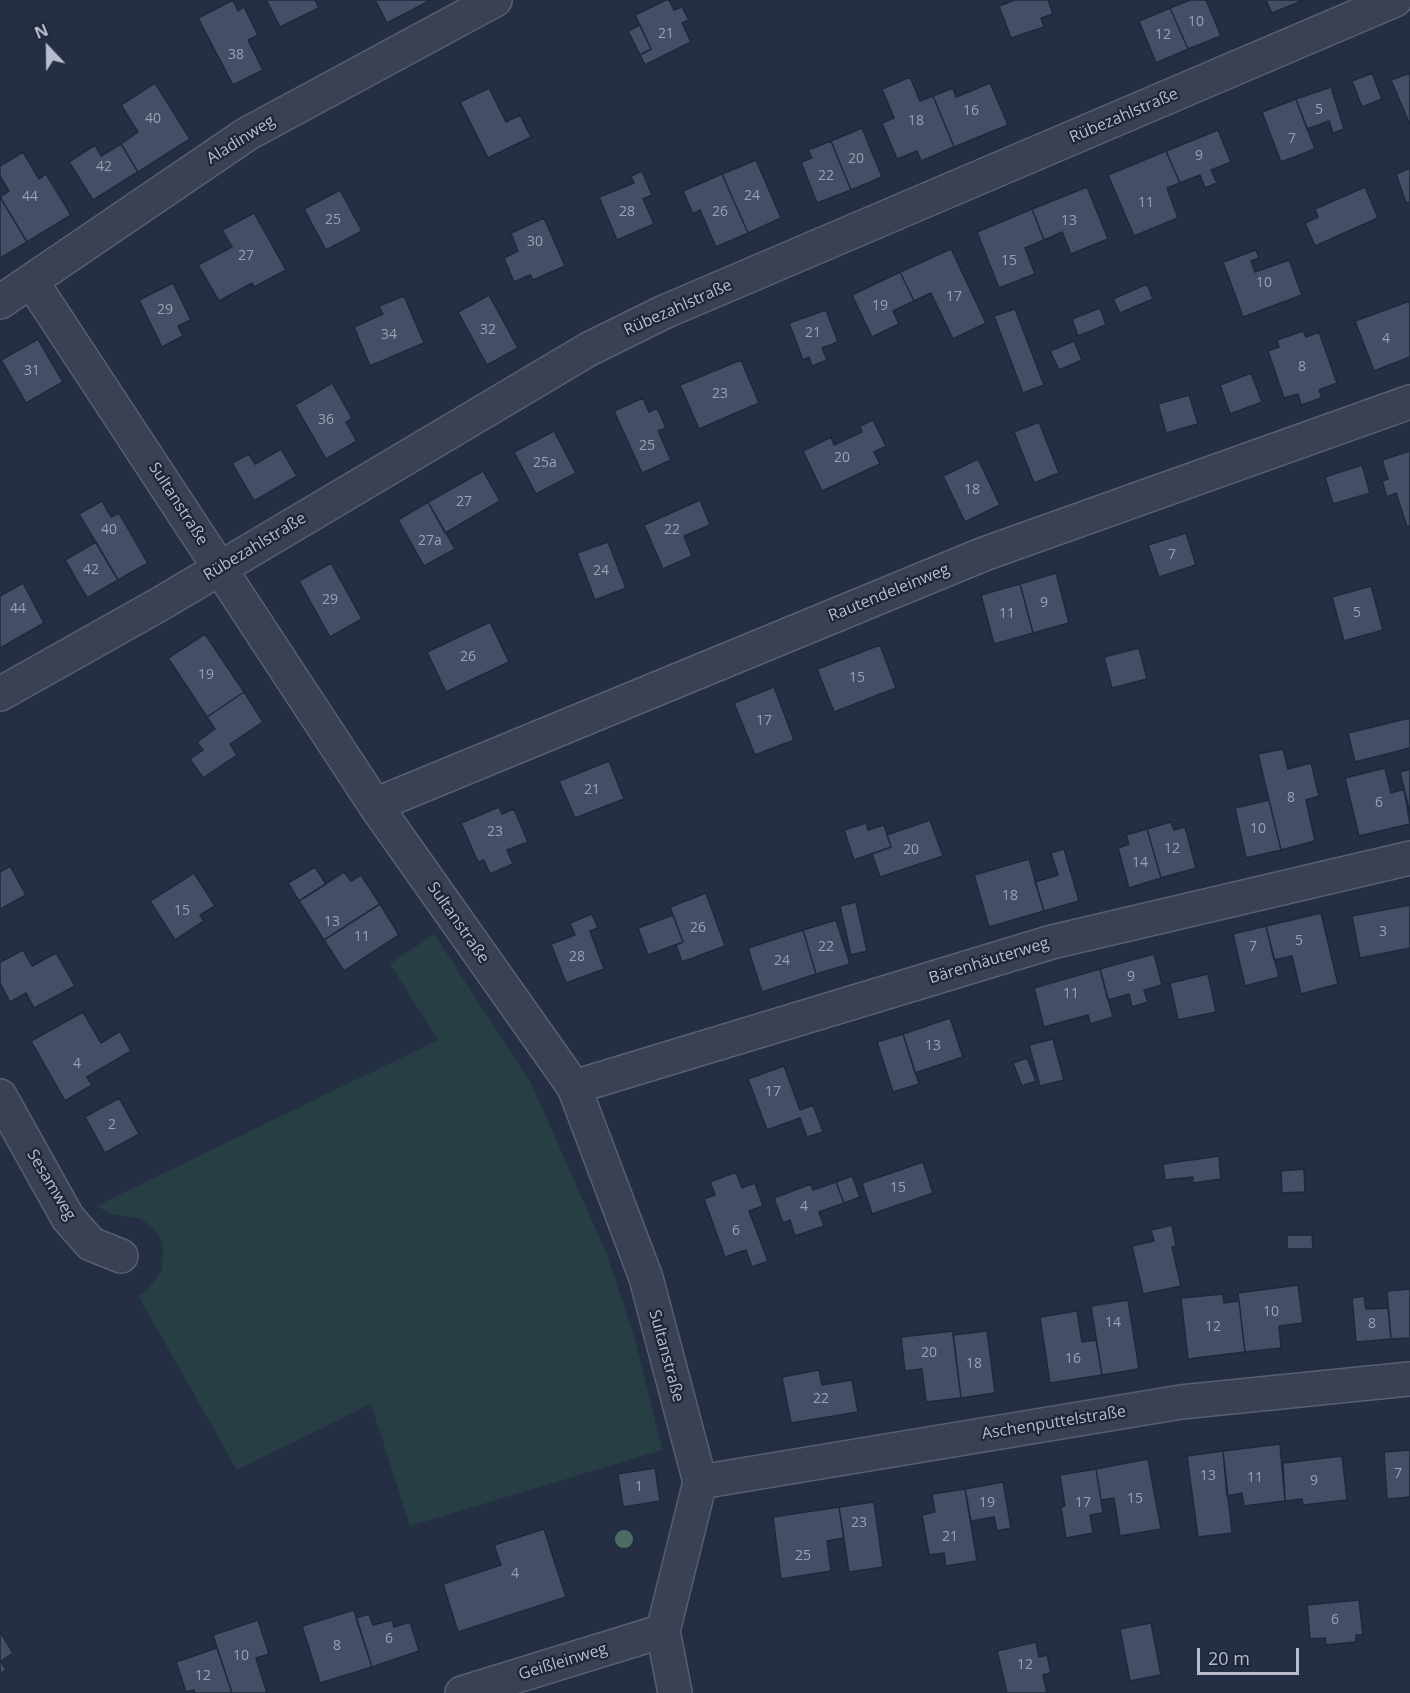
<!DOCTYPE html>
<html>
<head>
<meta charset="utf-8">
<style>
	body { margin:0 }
	#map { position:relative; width:1410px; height:1693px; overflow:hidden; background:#252f44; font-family:"Open Sans",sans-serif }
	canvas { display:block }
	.north { position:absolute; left:18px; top:18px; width:60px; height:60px; -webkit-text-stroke:4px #1e2639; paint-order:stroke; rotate:338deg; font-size:16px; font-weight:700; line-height:24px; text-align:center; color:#b7bdcd }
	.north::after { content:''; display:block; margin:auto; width:21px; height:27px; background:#b7bdcd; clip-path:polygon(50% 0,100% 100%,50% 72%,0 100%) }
	.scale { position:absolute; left:1197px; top:1648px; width:102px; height:27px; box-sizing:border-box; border:3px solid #b7bdcd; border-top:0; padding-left:8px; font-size:18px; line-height:21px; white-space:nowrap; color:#b7bdcd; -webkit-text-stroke:4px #1e2639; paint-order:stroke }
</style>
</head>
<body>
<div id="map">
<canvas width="1410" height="1693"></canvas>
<div class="north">N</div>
<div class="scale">20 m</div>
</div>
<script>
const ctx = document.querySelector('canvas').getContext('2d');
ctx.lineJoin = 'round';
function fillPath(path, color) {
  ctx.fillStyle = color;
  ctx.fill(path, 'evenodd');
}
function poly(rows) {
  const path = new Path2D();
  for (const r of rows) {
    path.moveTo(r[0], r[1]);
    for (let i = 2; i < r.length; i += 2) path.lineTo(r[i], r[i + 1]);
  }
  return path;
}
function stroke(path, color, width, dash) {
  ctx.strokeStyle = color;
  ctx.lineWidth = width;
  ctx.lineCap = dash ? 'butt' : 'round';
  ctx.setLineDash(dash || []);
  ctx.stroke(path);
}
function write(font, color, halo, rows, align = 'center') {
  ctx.font = font + ' "Open Sans",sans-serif';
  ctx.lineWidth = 4.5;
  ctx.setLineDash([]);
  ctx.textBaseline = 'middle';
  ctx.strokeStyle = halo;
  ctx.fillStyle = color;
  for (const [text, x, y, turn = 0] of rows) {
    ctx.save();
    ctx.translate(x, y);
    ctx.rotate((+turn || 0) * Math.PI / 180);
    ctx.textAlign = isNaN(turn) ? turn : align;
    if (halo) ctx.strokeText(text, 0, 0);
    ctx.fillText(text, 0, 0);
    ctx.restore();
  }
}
fillPath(poly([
	[434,934,531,1083,608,1257,636,1343,662,1450,410,1526,371,1404,237,1470,138,1295,147,1291,162,1270,163,1249,160,1238,153,1228,139,1218,112,1214,96,1206,438,1040,390,964]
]), '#273e45');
const building = poly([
	[233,0,238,11,244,7,258,35,248,40,263,70,233,85,198,18,233,0],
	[266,0,315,0,319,8,280,27,266,0],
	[375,0,431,0,387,23,375,0],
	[666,0,669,0,674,10,682,7,689,20,682,23,691,42,645,65,640,55,651,49,635,15,666,0],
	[1015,0,1048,0,1053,14,1041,18,1044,27,1011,38,999,6,1015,0],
	[1190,0,1206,0,1221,36,1188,49,1170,8,1190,0],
	[1266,0,1304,0,1272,13,1266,0],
	[1170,8,1188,49,1156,63,1139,21,1170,8],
	[640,25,651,49,640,55,628,31,640,25],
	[1372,73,1382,99,1362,107,1352,81,1372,73],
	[1410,73,1410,125,1391,80,1410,73],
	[910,77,920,101,933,96,954,147,921,161,917,151,897,159,882,123,894,118,882,89,910,77],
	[155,83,190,139,138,172,121,144,138,132,121,105,155,83],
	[990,83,1008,125,954,147,933,96,953,88,956,97,990,83],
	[1331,87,1344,129,1333,133,1329,121,1307,129,1296,99,1331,87],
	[489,88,506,122,520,115,531,137,488,158,460,102,489,88],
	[1296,99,1315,149,1281,162,1262,112,1296,99],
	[862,128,882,177,851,190,831,141,862,128],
	[1218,130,1231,162,1211,170,1217,183,1205,188,1200,175,1180,183,1166,151,1218,130],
	[831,141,851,190,817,203,801,162,812,158,808,150,831,141],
	[121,144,138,172,93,200,69,162,95,145,101,156,121,144],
	[1166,151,1180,183,1167,188,1178,218,1134,236,1108,175,1166,151],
	[23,152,39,179,46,174,71,215,27,242,0,197,9,191,0,176,0,166,23,152],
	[756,160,781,218,748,233,722,174,756,160],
	[1410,168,1410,202,1406,203,1396,174,1410,168],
	[642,171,652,195,643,199,654,224,617,240,599,197,634,183,631,176,642,171],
	[722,174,748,233,716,247,700,210,693,214,683,191,722,174],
	[1087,187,1108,239,1071,254,1062,232,1044,240,1032,209,1087,187],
	[1365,187,1378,218,1315,246,1305,223,1318,217,1315,209,1365,187],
	[340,190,362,231,326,250,304,209,340,190],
	[0,197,27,242,0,258,0,197],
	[1032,209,1044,240,1025,248,1035,274,999,288,977,232,1032,209],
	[254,213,286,270,254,287,252,283,219,301,198,265,232,247,222,230,254,213],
	[544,218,565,266,533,280,530,275,514,282,504,258,518,251,511,233,544,218],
	[951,249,986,323,953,339,931,293,914,301,900,272,951,249],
	[1256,250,1259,258,1251,261,1255,272,1289,260,1302,295,1243,317,1223,262,1256,250],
	[900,272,914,301,893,311,899,324,872,337,852,295,900,272],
	[173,283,191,320,178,326,183,336,162,347,139,300,173,283],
	[1147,284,1153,299,1120,313,1113,299,1147,284],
	[489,295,518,348,487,365,458,312,489,295],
	[404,296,424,343,370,366,354,327,383,314,379,306,404,296],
	[1410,301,1410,357,1374,371,1355,321,1410,301],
	[1100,308,1106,325,1078,336,1072,319,1100,308],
	[1015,309,1044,385,1023,393,994,316,1015,309],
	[826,310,838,342,822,348,827,360,812,366,809,357,803,360,789,323,826,310],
	[1303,331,1306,337,1319,332,1337,383,1319,390,1322,398,1301,405,1298,394,1284,398,1268,351,1279,347,1277,340,1303,331],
	[38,339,63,382,26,403,1,360,38,339],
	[1074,341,1082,360,1059,370,1050,351,1074,341],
	[741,360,759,403,699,429,680,385,741,360],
	[1251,373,1262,402,1230,414,1220,385,1251,373],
	[332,383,352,418,346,422,357,441,326,459,295,405,332,383],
	[1189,395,1198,424,1166,433,1158,404,1189,395],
	[643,398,649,412,657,408,666,428,658,431,671,460,642,473,614,411,643,398],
	[873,420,886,446,874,452,880,464,822,491,803,451,831,437,834,445,862,432,860,426,873,420],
	[1039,422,1059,473,1034,483,1014,432,1039,422],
	[554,431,576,473,536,494,514,452,554,431],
	[281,449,297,476,254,501,232,463,249,454,255,464,281,449],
	[1410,451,1410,526,1407,527,1396,493,1387,497,1382,481,1388,479,1382,460,1410,451],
	[978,459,1000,505,965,522,943,476,978,459],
	[1362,465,1370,493,1333,504,1325,477,1362,465],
	[483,471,500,501,445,533,428,502,483,471],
	[700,500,710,525,684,536,692,556,663,569,644,525,700,500],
	[102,501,111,517,119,513,148,563,118,580,79,514,102,501],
	[428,502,455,549,424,566,398,520,428,502],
	[1186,533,1196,565,1159,577,1148,545,1186,533],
	[96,542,118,580,87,598,65,560,96,542],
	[608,542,626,588,595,600,577,553,608,542],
	[331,563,362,619,330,637,299,581,331,563],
	[1056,573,1069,623,1033,633,1020,584,1056,573],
	[23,583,44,623,0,648,0,596,23,583],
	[1020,584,1033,633,994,644,981,595,1020,584],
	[1371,586,1383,630,1344,641,1332,597,1371,586],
	[490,622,509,662,446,692,427,652,490,622],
	[205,634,244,692,207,717,168,658,205,634],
	[880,645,896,688,834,712,817,669,880,645],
	[1139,648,1147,679,1112,688,1104,657,1139,648],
	[774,687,794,740,755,755,734,703,774,687],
	[244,692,263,722,230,744,237,755,203,778,190,759,203,750,197,742,215,729,207,717,244,692],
	[1410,718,1410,748,1355,762,1348,733,1410,718],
	[1283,749,1288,769,1311,763,1319,796,1306,800,1315,841,1281,850,1258,754,1283,749],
	[609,761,624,799,575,818,559,781,609,761],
	[1385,768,1391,793,1404,789,1410,824,1359,836,1345,778,1385,768],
	[1410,769,1410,813,1400,772,1410,769],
	[1269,800,1281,850,1246,858,1235,808,1269,800],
	[499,807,502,814,514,809,528,842,507,850,513,864,490,874,484,860,478,862,461,823,499,807],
	[930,820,943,856,880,877,872,854,891,847,887,835,930,820],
	[1171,822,1174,830,1185,827,1196,868,1161,878,1147,829,1171,822],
	[866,823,868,830,884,825,891,847,854,860,844,830,866,823],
	[1147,829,1161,878,1129,888,1118,848,1129,844,1126,835,1147,829],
	[1064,849,1079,901,1044,911,1035,882,1058,875,1051,853,1064,849],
	[1029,859,1044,911,989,927,974,875,1029,859],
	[10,866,26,895,0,909,0,872,10,866],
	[315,867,326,884,299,901,288,883,315,867],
	[344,872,351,881,361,875,380,904,324,940,299,901,344,872],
	[194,873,215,906,200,915,204,921,175,940,150,901,194,873],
	[706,893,725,946,682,962,676,945,683,942,670,907,706,893],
	[856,902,867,951,851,955,840,906,856,902],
	[380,904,399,935,344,971,324,940,380,904],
	[1410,905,1410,948,1360,958,1352,916,1410,905],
	[1321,913,1338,984,1301,994,1292,956,1274,960,1266,926,1321,913],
	[592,914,598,928,590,931,604,969,566,983,551,944,575,935,570,923,592,914],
	[673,915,683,942,648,955,638,928,673,915],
	[836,920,850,964,816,974,803,930,836,920],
	[1266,926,1279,977,1245,986,1233,934,1266,926],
	[803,930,816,974,762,992,748,948,803,930],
	[23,950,32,966,56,953,75,986,34,1008,26,993,10,1002,0,983,0,962,23,950],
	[1154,954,1162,985,1144,990,1148,1002,1132,1007,1129,994,1108,1000,1100,969,1154,954],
	[1100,969,1113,1017,1090,1024,1088,1015,1044,1027,1034,988,1100,969],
	[1208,974,1216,1012,1178,1020,1170,983,1208,974],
	[83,1012,101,1043,120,1031,131,1051,87,1077,92,1085,65,1101,31,1041,83,1012],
	[950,1018,963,1057,915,1073,903,1034,950,1018],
	[903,1034,919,1084,893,1092,877,1042,903,1034],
	[1053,1039,1064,1080,1040,1086,1029,1045,1053,1039],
	[1027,1058,1036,1081,1022,1086,1013,1063,1027,1058],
	[784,1066,800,1110,813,1105,823,1132,807,1137,800,1118,767,1130,748,1079,784,1066],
	[119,1098,139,1134,105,1153,85,1117,119,1098],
	[1219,1156,1221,1179,1193,1183,1193,1177,1165,1180,1163,1164,1219,1156],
	[923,1162,933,1193,872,1214,862,1183,923,1162],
	[1304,1169,1305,1192,1282,1193,1281,1171,1304,1169],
	[736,1172,742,1188,755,1183,763,1206,749,1211,768,1261,752,1267,746,1250,725,1257,704,1199,715,1195,710,1182,736,1172],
	[852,1176,860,1197,844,1203,836,1182,852,1176],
	[836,1182,844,1203,819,1212,824,1226,795,1236,790,1220,783,1223,774,1198,811,1184,813,1190,836,1182],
	[1172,1225,1176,1246,1172,1247,1181,1286,1143,1294,1132,1246,1154,1241,1151,1230,1172,1225],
	[1287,1235,1312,1235,1313,1249,1287,1249,1287,1235],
	[1298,1285,1303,1323,1279,1326,1281,1348,1245,1352,1238,1293,1298,1285],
	[1410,1289,1410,1338,1391,1339,1387,1291,1410,1289],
	[1223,1294,1224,1303,1239,1301,1245,1352,1188,1359,1181,1298,1223,1294],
	[1364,1296,1366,1309,1388,1308,1391,1339,1356,1342,1352,1298,1364,1296],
	[1128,1300,1139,1369,1102,1375,1091,1306,1128,1300],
	[1077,1311,1082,1342,1096,1340,1102,1375,1050,1383,1040,1317,1077,1311],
	[953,1331,961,1398,926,1402,922,1369,905,1371,901,1337,953,1331],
	[987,1331,995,1393,961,1398,953,1335,987,1331],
	[819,1370,822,1385,852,1380,858,1412,791,1423,782,1377,819,1370],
	[1280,1444,1285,1501,1244,1506,1242,1493,1227,1496,1223,1451,1280,1444],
	[1410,1450,1410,1497,1387,1499,1384,1452,1410,1450],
	[1223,1451,1232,1533,1198,1537,1187,1456,1223,1451],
	[1342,1456,1347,1500,1303,1505,1302,1499,1285,1501,1283,1463,1342,1456],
	[1148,1459,1161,1529,1120,1536,1114,1498,1101,1500,1096,1469,1148,1459],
	[655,1468,660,1501,623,1507,618,1474,655,1468],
	[1096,1469,1103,1513,1090,1515,1093,1533,1066,1538,1061,1507,1065,1506,1060,1475,1096,1469],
	[1003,1482,1011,1528,997,1531,994,1517,971,1521,965,1489,1003,1482],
	[965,1489,977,1561,946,1566,944,1553,929,1555,922,1515,935,1512,932,1494,965,1489],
	[874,1502,883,1567,849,1572,839,1507,874,1502],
	[839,1507,844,1538,827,1541,831,1571,781,1579,773,1517,839,1507],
	[544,1529,566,1597,458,1632,443,1584,501,1565,494,1545,544,1529],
	[1359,1600,1363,1635,1356,1635,1356,1642,1326,1645,1325,1638,1310,1639,1307,1605,1359,1600],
	[354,1610,372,1667,320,1683,302,1626,354,1610],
	[369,1614,373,1625,392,1620,394,1627,410,1622,419,1651,372,1667,356,1618,369,1614],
	[258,1620,269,1654,256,1658,267,1693,232,1693,213,1635,258,1620],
	[1151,1623,1161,1675,1130,1681,1120,1629,1151,1623],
	[0,1632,13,1653,1,1661,6,1670,0,1674,0,1632],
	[1036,1642,1039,1657,1047,1655,1051,1673,1043,1675,1047,1693,1007,1693,997,1651,1036,1642],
	[217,1648,232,1693,195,1693,194,1690,186,1692,176,1662,217,1648]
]);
fillPath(building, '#444e66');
stroke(building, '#20283b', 1.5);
const minor = poly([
	[32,282,375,805,574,1087,646,1278,700,1482,663,1631,675,1693],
	[0,302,247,134,495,0],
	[0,694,160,604,589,349,664,312,1395,0],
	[375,805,984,554,1410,402],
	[574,1087,1052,942,1410,858],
	[0,1096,68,1218,91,1244,121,1256],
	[700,1482,1181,1402,1410,1379],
	[462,1693,663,1631]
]);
stroke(minor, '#585f71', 36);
stroke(minor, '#3a4153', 33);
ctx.fillStyle = '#4d6d64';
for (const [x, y] of [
	[624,1539]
]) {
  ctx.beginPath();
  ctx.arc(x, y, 9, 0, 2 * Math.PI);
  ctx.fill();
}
write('14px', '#9aa1b3', null, [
	["10",1196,22],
	["21",666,34],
	["12",1163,35],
	["38",236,55],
	["5",1319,110],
	["16",971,111],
	["40",153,119],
	["18",916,121],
	["7",1292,139],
	["9",1199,156],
	["20",856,159],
	["42",104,167],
	["22",826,176],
	["24",752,196],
	["44",30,197],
	["11",1146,203],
	["28",627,212],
	["26",720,212],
	["25",333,220],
	["13",1069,221],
	["30",535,242],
	["27",246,256],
	["15",1009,261],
	["10",1264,283],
	["17",954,297],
	["19",880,306],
	["29",165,310],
	["32",488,330],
	["21",813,333],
	["34",389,335],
	["4",1386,339],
	["8",1302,367],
	["31",32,371],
	["23",720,394],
	["36",326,420],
	["25",647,446],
	["20",842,458],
	["25a",545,463],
	["18",972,490],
	["27",464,502],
	["40",109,530],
	["22",672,530],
	["27a",430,541],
	["7",1172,555],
	["42",91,570],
	["24",601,571],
	["29",330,600],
	["9",1044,603],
	["44",18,609],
	["5",1357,613],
	["11",1007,614],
	["26",468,657],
	["19",206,675],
	["15",857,678],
	["17",764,721],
	["21",592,790],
	["8",1291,798],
	["6",1379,803],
	["10",1258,829],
	["23",495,832],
	["12",1172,849],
	["20",911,850],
	["14",1140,863],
	["18",1010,896],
	["15",182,911],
	["13",332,922],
	["26",698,928],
	["3",1383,932],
	["11",362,937],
	["5",1299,941],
	["22",826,947],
	["7",1253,947],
	["28",577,957],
	["24",782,961],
	["9",1131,977],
	["11",1071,994],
	["13",933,1046],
	["4",77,1064],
	["17",773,1092],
	["2",112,1125],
	["15",898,1188],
	["4",804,1207],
	["6",736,1231],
	["10",1271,1312],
	["14",1113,1323],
	["8",1372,1324],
	["12",1213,1327],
	["20",929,1353],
	["16",1073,1359],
	["18",974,1364],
	["22",821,1399],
	["7",1398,1474],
	["13",1208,1476],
	["11",1255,1478],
	["9",1314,1481],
	["1",639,1487],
	["15",1135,1499],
	["19",987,1503],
	["17",1083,1503],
	["23",859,1523],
	["21",950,1537],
	["25",803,1556],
	["4",515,1574],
	["6",1335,1620],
	["6",389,1639],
	["8",337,1646],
	["10",241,1656],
	["12",1025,1665],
	["12",203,1676]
]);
write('16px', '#b7bdcd', '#1e2639', [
	["Rübezahlstraße",1124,116,-23],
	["Aladinweg",241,140,-32],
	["Rübezahlstraße",678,308,-24],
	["Sultanstraße",178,504,57],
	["Rübezahlstraße",255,547,-31],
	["Rautendeleinweg",889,593,-22],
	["Sultanstraße",458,923,55],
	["Bärenhäuterweg",989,961,-17],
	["Sesamweg",51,1185,59],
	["Sultanstraße",666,1356,75],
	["Aschenputtelstraße",1054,1423,-9],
	["Geißleinweg",563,1662,-17]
]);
</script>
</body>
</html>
